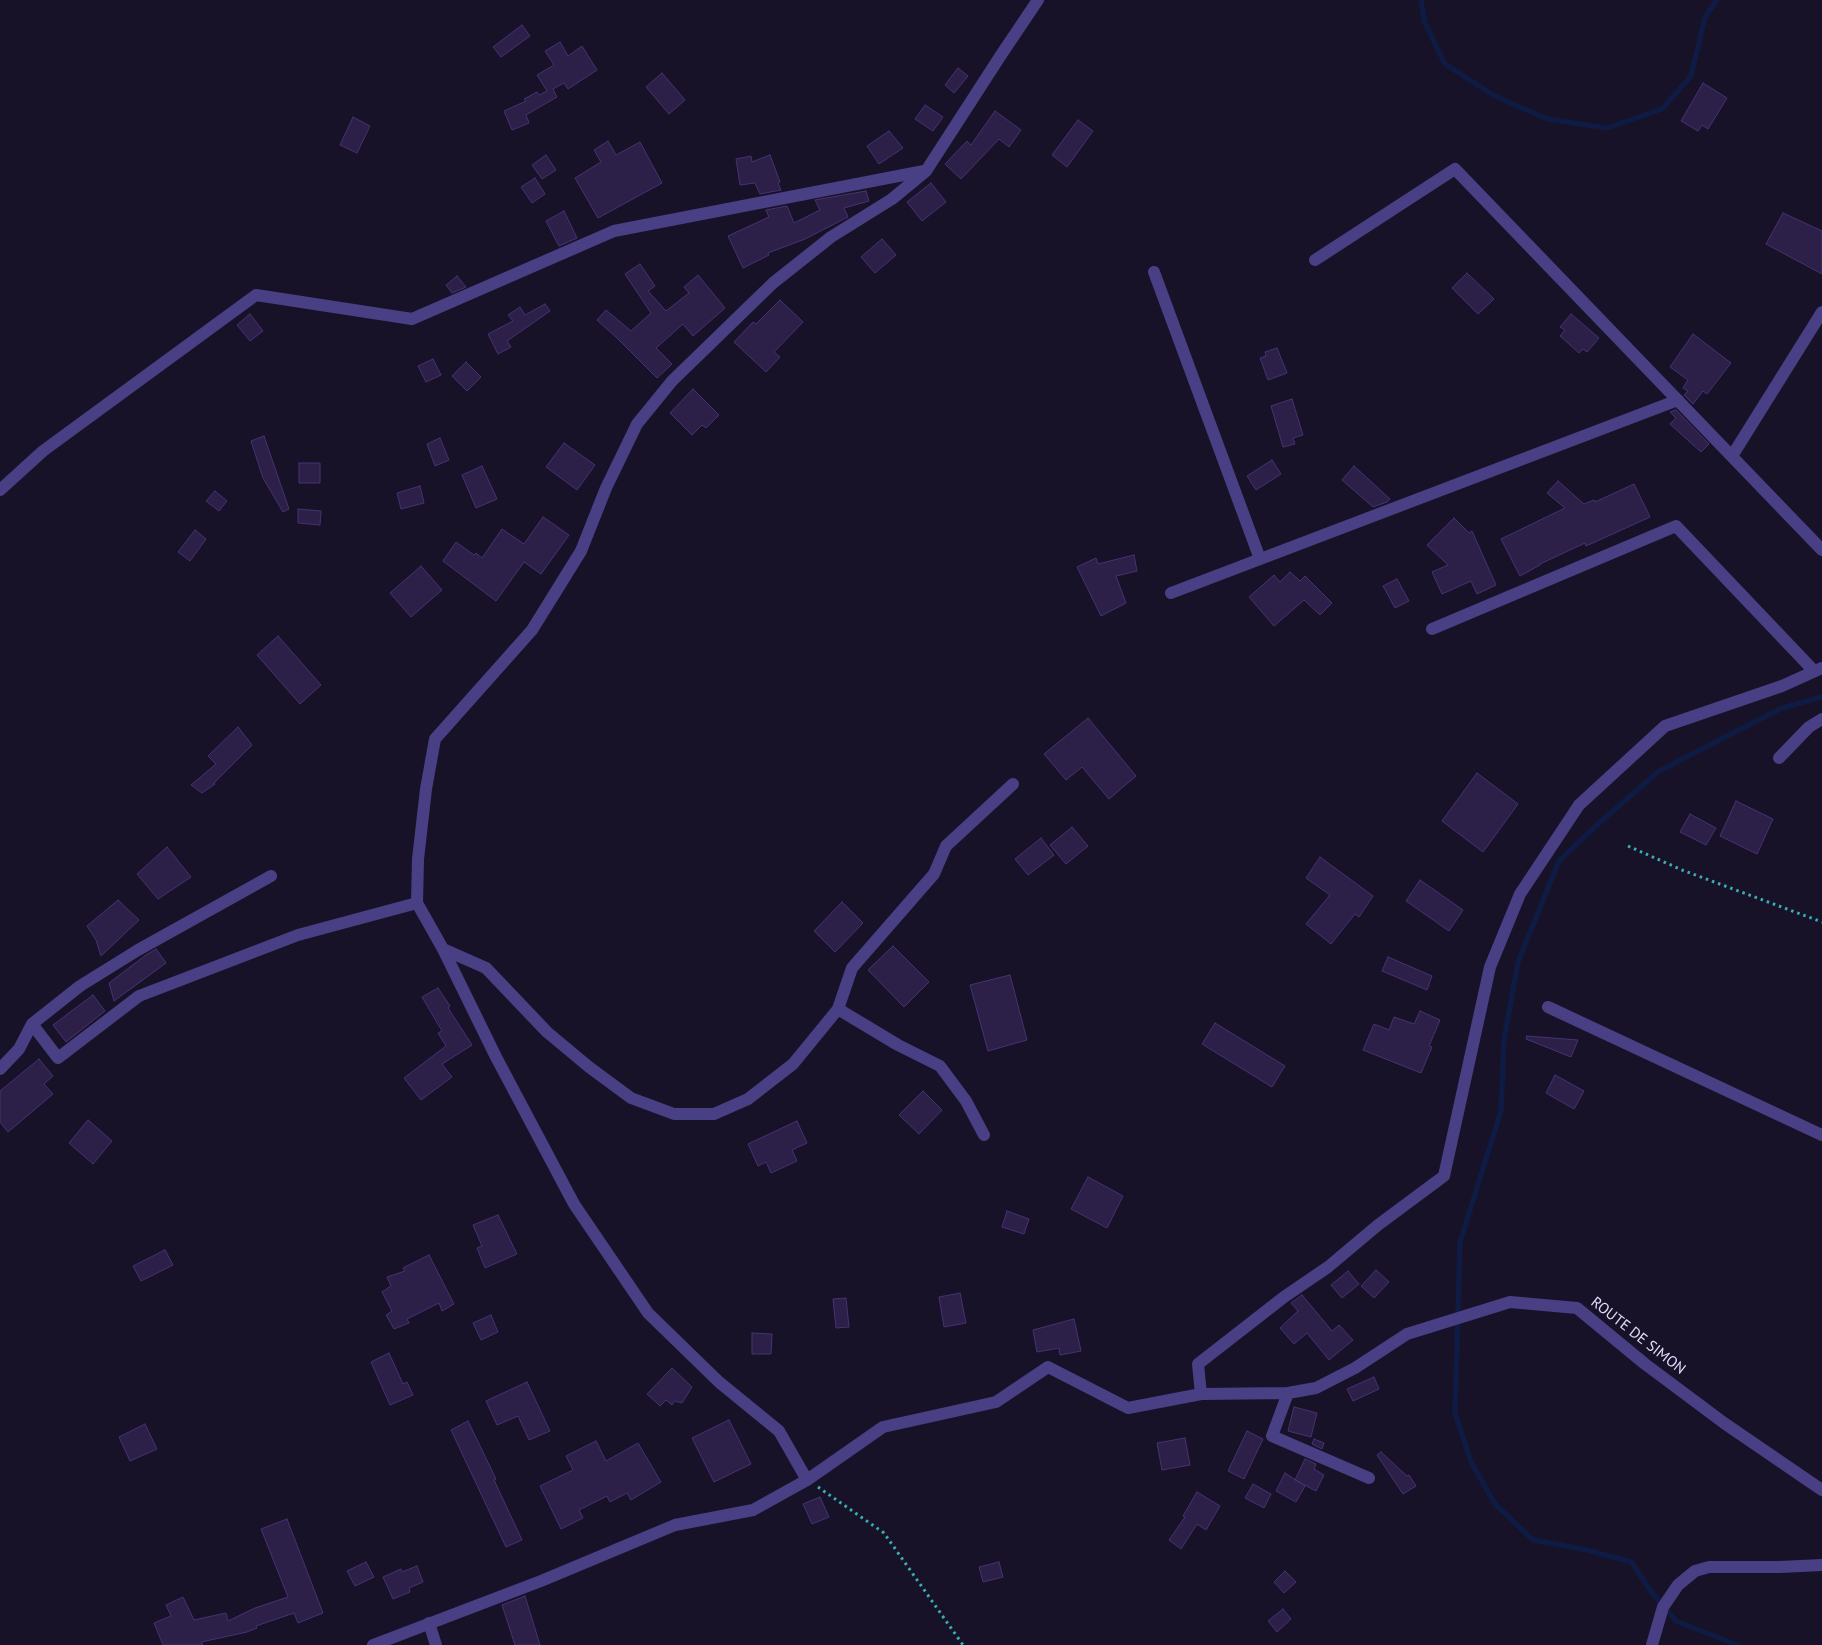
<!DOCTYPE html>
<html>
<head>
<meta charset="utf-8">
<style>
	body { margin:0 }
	canvas { display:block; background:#181228 }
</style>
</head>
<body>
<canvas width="1822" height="1645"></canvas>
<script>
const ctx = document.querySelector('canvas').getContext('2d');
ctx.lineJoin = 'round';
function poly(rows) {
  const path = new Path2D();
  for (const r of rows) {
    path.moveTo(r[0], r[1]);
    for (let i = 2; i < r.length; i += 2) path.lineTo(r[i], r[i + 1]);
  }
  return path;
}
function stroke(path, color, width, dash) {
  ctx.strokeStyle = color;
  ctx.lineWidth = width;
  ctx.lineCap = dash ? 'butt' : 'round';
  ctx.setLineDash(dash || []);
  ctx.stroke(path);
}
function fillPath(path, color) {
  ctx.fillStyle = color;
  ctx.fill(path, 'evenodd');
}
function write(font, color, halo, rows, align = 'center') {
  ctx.font = font + ' "PT Sans",sans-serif';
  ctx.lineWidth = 4.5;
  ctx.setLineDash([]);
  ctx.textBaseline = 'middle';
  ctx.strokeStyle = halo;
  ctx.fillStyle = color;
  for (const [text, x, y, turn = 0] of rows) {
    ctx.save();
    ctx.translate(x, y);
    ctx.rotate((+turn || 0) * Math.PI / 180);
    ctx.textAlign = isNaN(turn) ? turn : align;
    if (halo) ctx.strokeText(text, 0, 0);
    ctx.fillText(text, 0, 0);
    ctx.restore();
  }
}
stroke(poly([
	[1421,0,1425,23,1445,64,1495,96,1547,119,1607,128,1662,109,1691,76,1705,17,1717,0],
	[1737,1645,1676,1621,1653,1594,1631,1562,1587,1550,1533,1540,1495,1504,1471,1462,1455,1413,1460,1242,1501,1111,1504,1040,1518,962,1559,861,1598,824,1659,771,1782,708,1822,697]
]), '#0e1c45', 5);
const building = poly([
	[522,25,530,36,501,57,493,47,522,25],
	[560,42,568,56,582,46,597,70,568,89,564,83,553,89,557,97,526,115,529,123,512,130,504,111,526,101,524,99,537,92,539,95,547,91,537,75,554,65,545,51,560,42],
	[958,68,968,76,954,93,945,85,958,68],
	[662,73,685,100,669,114,646,87,662,73],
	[1703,83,1727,98,1708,129,1702,125,1698,131,1681,121,1703,83],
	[925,105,943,117,933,131,915,119,925,105],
	[995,111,1021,130,1009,147,999,139,961,179,945,164,967,141,971,145,995,111],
	[353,117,370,126,357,153,340,145,353,117],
	[1078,120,1093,131,1067,167,1052,155,1078,120],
	[889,131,903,148,879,164,867,146,889,131],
	[608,141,616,155,640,142,662,183,598,218,575,178,601,162,594,150,608,141],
	[546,155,556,170,542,179,532,165,546,155],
	[770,155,780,182,778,183,781,190,760,194,755,183,740,185,736,159,751,156,752,162,770,155],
	[535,178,545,194,532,203,521,187,535,178],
	[931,183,946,202,922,221,907,202,931,183],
	[866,191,869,201,844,208,848,217,805,239,768,253,769,255,743,268,728,236,769,217,766,210,787,206,794,223,820,210,815,200,866,191],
	[564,211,577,238,559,246,546,221,564,211],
	[1783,213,1822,231,1822,274,1766,244,1783,213],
	[882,239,896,255,875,273,861,257,882,239],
	[640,264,655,286,648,291,666,311,689,293,684,287,698,275,725,308,693,336,683,324,656,348,672,364,657,378,617,338,597,320,606,310,631,331,651,313,625,274,640,264],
	[1467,273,1494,299,1478,314,1452,288,1467,273],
	[457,276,466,287,452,293,446,285,457,276],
	[780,300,803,322,774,352,780,357,766,372,734,342,753,322,756,324,780,300],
	[545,304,550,311,507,341,511,347,498,354,488,334,513,321,508,315,520,307,525,315,545,304],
	[250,314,263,331,250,341,237,325,250,314],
	[1571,314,1599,338,1587,352,1583,349,1579,353,1560,336,1565,330,1560,327,1571,314],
	[1693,334,1731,363,1707,394,1703,391,1693,404,1684,395,1688,391,1683,388,1688,380,1670,367,1693,334],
	[1277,348,1287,373,1268,380,1260,358,1266,356,1265,352,1277,348],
	[433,359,441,375,426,382,418,366,433,359],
	[466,362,481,377,467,391,452,376,466,362],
	[693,389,719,415,706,428,702,425,692,435,670,413,693,389],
	[1292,399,1303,435,1293,438,1295,444,1283,447,1271,406,1292,399],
	[1676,410,1709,444,1701,452,1670,424,1676,418,1670,412,1676,410],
	[264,436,289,509,283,512,263,478,251,441,264,436],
	[440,438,449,460,435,466,427,444,440,438],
	[564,443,595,465,577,490,546,467,564,443],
	[1272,460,1281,474,1256,490,1247,476,1272,460],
	[299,463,320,463,320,483,299,483,299,463],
	[482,466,497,499,476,508,462,475,482,466],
	[1354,466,1390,499,1387,502,1373,507,1342,480,1354,466],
	[1558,481,1584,504,1594,500,1595,502,1634,484,1650,517,1586,546,1585,543,1540,564,1540,565,1520,576,1501,539,1565,508,1547,493,1558,481],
	[420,486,424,503,401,509,397,493,420,486],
	[215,491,227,501,219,511,206,501,215,491],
	[298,509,321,511,320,525,298,523,298,509],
	[543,517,569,535,541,574,524,562,496,601,443,561,456,542,474,555,476,553,482,558,502,529,524,544,543,517],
	[1454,518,1469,533,1472,531,1496,585,1477,594,1471,581,1442,594,1432,572,1448,565,1427,545,1454,518],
	[195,530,206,539,190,561,178,552,195,530],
	[1134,555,1137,571,1116,576,1126,603,1101,616,1077,567,1096,558,1098,564,1134,555],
	[421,566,442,590,411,617,390,593,421,566],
	[1290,572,1300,581,1305,576,1332,603,1320,615,1304,600,1274,626,1249,597,1274,575,1280,582,1290,572],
	[1397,579,1409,601,1395,608,1383,586,1397,579],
	[278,636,321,685,300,704,257,655,278,636],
	[1088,718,1136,776,1109,799,1082,767,1066,780,1044,754,1088,718],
	[238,727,252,745,214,783,215,784,202,793,191,785,216,764,208,756,238,727],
	[1477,773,1518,804,1483,852,1442,821,1477,773],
	[1736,801,1773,819,1757,854,1720,836,1736,801],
	[1690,814,1716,828,1706,845,1680,832,1690,814],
	[1072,827,1088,846,1066,864,1050,845,1072,827],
	[1041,838,1054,855,1028,875,1015,859,1041,838],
	[167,847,191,877,158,899,137,874,167,847],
	[1320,857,1373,896,1359,917,1355,914,1331,944,1306,924,1330,895,1306,878,1320,857],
	[1420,880,1463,910,1449,931,1406,901,1420,880],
	[118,900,139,920,101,956,96,940,87,926,118,900],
	[842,902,863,923,835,952,814,931,842,902],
	[893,946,929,982,904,1007,868,970,893,946],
	[156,949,166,963,114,1001,109,983,146,955,156,949],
	[1388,957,1432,976,1427,990,1382,971,1388,957],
	[1010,975,1027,1040,988,1051,970,985,1010,975],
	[438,988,450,1006,448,1008,472,1045,442,1064,452,1077,421,1100,404,1078,446,1046,438,1033,442,1031,422,997,438,988],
	[93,995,105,1011,66,1042,53,1025,93,995],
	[1420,1011,1440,1020,1429,1046,1432,1047,1421,1073,1363,1050,1374,1024,1389,1030,1394,1017,1414,1024,1420,1011],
	[1215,1023,1285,1066,1272,1087,1202,1044,1215,1023],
	[1527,1036,1578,1040,1571,1057,1526,1039,1527,1036],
	[39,1059,53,1076,44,1084,53,1094,8,1132,0,1122,0,1091,39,1059],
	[1555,1075,1584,1091,1574,1109,1546,1093,1555,1075],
	[923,1091,942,1110,919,1134,899,1115,923,1091],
	[88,1120,112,1141,93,1164,69,1143,88,1120],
	[797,1121,807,1143,792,1150,797,1161,771,1173,766,1162,758,1166,748,1144,797,1121],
	[1088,1177,1123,1196,1107,1228,1071,1209,1088,1177],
	[1007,1211,1029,1219,1024,1234,1002,1227,1007,1211],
	[498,1215,517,1254,485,1268,477,1248,482,1246,473,1225,498,1215],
	[165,1250,173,1265,141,1281,133,1266,165,1250],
	[429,1255,454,1304,442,1311,439,1303,407,1319,409,1323,394,1329,386,1315,392,1311,382,1292,391,1286,387,1277,405,1271,403,1268,429,1255],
	[1376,1270,1389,1282,1374,1298,1361,1286,1376,1270],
	[1348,1271,1359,1284,1342,1298,1331,1285,1348,1271],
	[960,1293,966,1323,944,1327,939,1297,960,1293],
	[1302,1295,1332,1331,1339,1325,1353,1340,1329,1360,1307,1333,1294,1344,1280,1328,1298,1311,1291,1303,1302,1295],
	[846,1298,849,1327,836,1328,833,1299,846,1298],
	[491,1315,498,1332,481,1340,473,1323,491,1315],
	[1074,1319,1081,1351,1060,1355,1059,1348,1037,1352,1033,1330,1074,1319],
	[752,1333,772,1334,771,1354,752,1354,752,1333],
	[389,1353,403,1384,407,1382,413,1395,390,1405,371,1362,389,1353],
	[672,1368,692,1387,682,1403,675,1401,672,1405,666,1400,660,1406,647,1394,672,1368],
	[1374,1377,1379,1389,1353,1401,1347,1389,1374,1377],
	[527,1382,550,1431,529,1440,518,1416,497,1425,486,1401,527,1382],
	[1294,1407,1317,1413,1311,1437,1288,1431,1294,1407],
	[729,1420,751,1464,714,1482,692,1438,729,1420],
	[468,1421,496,1479,494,1480,522,1540,506,1547,451,1430,468,1421],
	[145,1424,157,1449,130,1461,119,1437,145,1424],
	[1247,1431,1263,1439,1244,1479,1228,1471,1247,1431],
	[1185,1438,1190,1465,1162,1470,1157,1443,1185,1438],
	[1314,1439,1324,1443,1322,1449,1312,1444,1314,1439],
	[596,1441,606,1461,638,1443,661,1482,631,1500,627,1493,610,1502,607,1496,579,1510,583,1518,561,1529,540,1486,573,1470,566,1456,596,1441],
	[1381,1452,1407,1476,1409,1475,1416,1486,1403,1494,1377,1455,1381,1452],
	[1305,1459,1316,1464,1314,1469,1324,1475,1316,1491,1295,1480,1305,1459],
	[1285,1473,1305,1486,1296,1502,1276,1491,1285,1473],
	[1253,1484,1271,1494,1264,1508,1245,1498,1253,1484],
	[1197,1492,1220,1506,1206,1530,1197,1524,1181,1549,1169,1540,1185,1517,1183,1516,1197,1492],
	[820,1497,829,1517,812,1524,803,1504,820,1497],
	[287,1519,323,1613,298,1623,294,1613,256,1626,257,1628,247,1632,201,1642,203,1645,163,1645,154,1623,171,1616,166,1605,183,1597,194,1620,226,1613,228,1621,255,1608,288,1597,261,1529,287,1519],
	[366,1562,374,1577,355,1586,347,1571,366,1562],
	[999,1562,1003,1577,983,1582,979,1567,999,1562],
	[417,1566,423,1582,409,1588,410,1592,393,1599,383,1577,401,1569,402,1572,417,1566],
	[1285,1571,1296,1582,1284,1593,1274,1582,1285,1571],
	[525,1596,540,1645,515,1645,502,1605,525,1596],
	[1283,1609,1291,1619,1277,1632,1268,1621,1283,1609]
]);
fillPath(building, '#2c1f48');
stroke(building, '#463273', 1);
stroke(poly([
	[1628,846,1682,870,1822,922],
	[818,1487,884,1533,963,1645]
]), '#37afb5', 3, [2.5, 4]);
stroke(poly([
	[1315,260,1455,169,1822,550],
	[1154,272,1260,559],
	[1732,456,1822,312],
	[0,490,43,451,256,295,412,319,614,231,924,171],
	[1171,593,1678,400],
	[1432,629,1676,526,1814,671],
	[1779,758,1809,727,1822,719],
	[443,949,486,968,547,1032,589,1067,631,1098,674,1114,714,1114,748,1099,793,1064,838,1009,852,968,934,874,946,846,1013,784],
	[1548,1007,1822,1135],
	[838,1009,898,1045,940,1066,966,1101,984,1135],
	[32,1024,58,1058,139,996,298,935,417,903],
	[0,1069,19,1049,32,1024,80,986,138,950,271,876],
	[1288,1393,1272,1436,1369,1478],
	[1201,1394,1198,1364,1284,1297,1328,1267,1378,1225,1444,1176,1490,967,1520,894,1579,805,1665,726,1782,686,1822,668],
	[807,1480,883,1427,996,1402,1048,1367,1128,1408,1201,1394,1288,1393,1316,1388,1355,1368,1407,1334,1510,1302,1577,1308,1645,1364,1724,1423,1822,1490],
	[429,1623,436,1645],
	[373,1645,541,1581,675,1525,753,1510,807,1480,779,1431,719,1382,648,1313,574,1204,496,1057,443,949,417,903,418,859,426,789,435,739,532,630,581,551,606,488,637,424,672,381,773,283,831,237,892,199,926,171,1001,55,1038,0],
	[1652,1645,1663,1607,1678,1585,1695,1571,1709,1567,1780,1567,1822,1565]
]), '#493f85', 12);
write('15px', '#e3dbfd', '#181228', [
	["ROUTE DE SIMON",1638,1336,38]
]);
</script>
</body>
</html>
